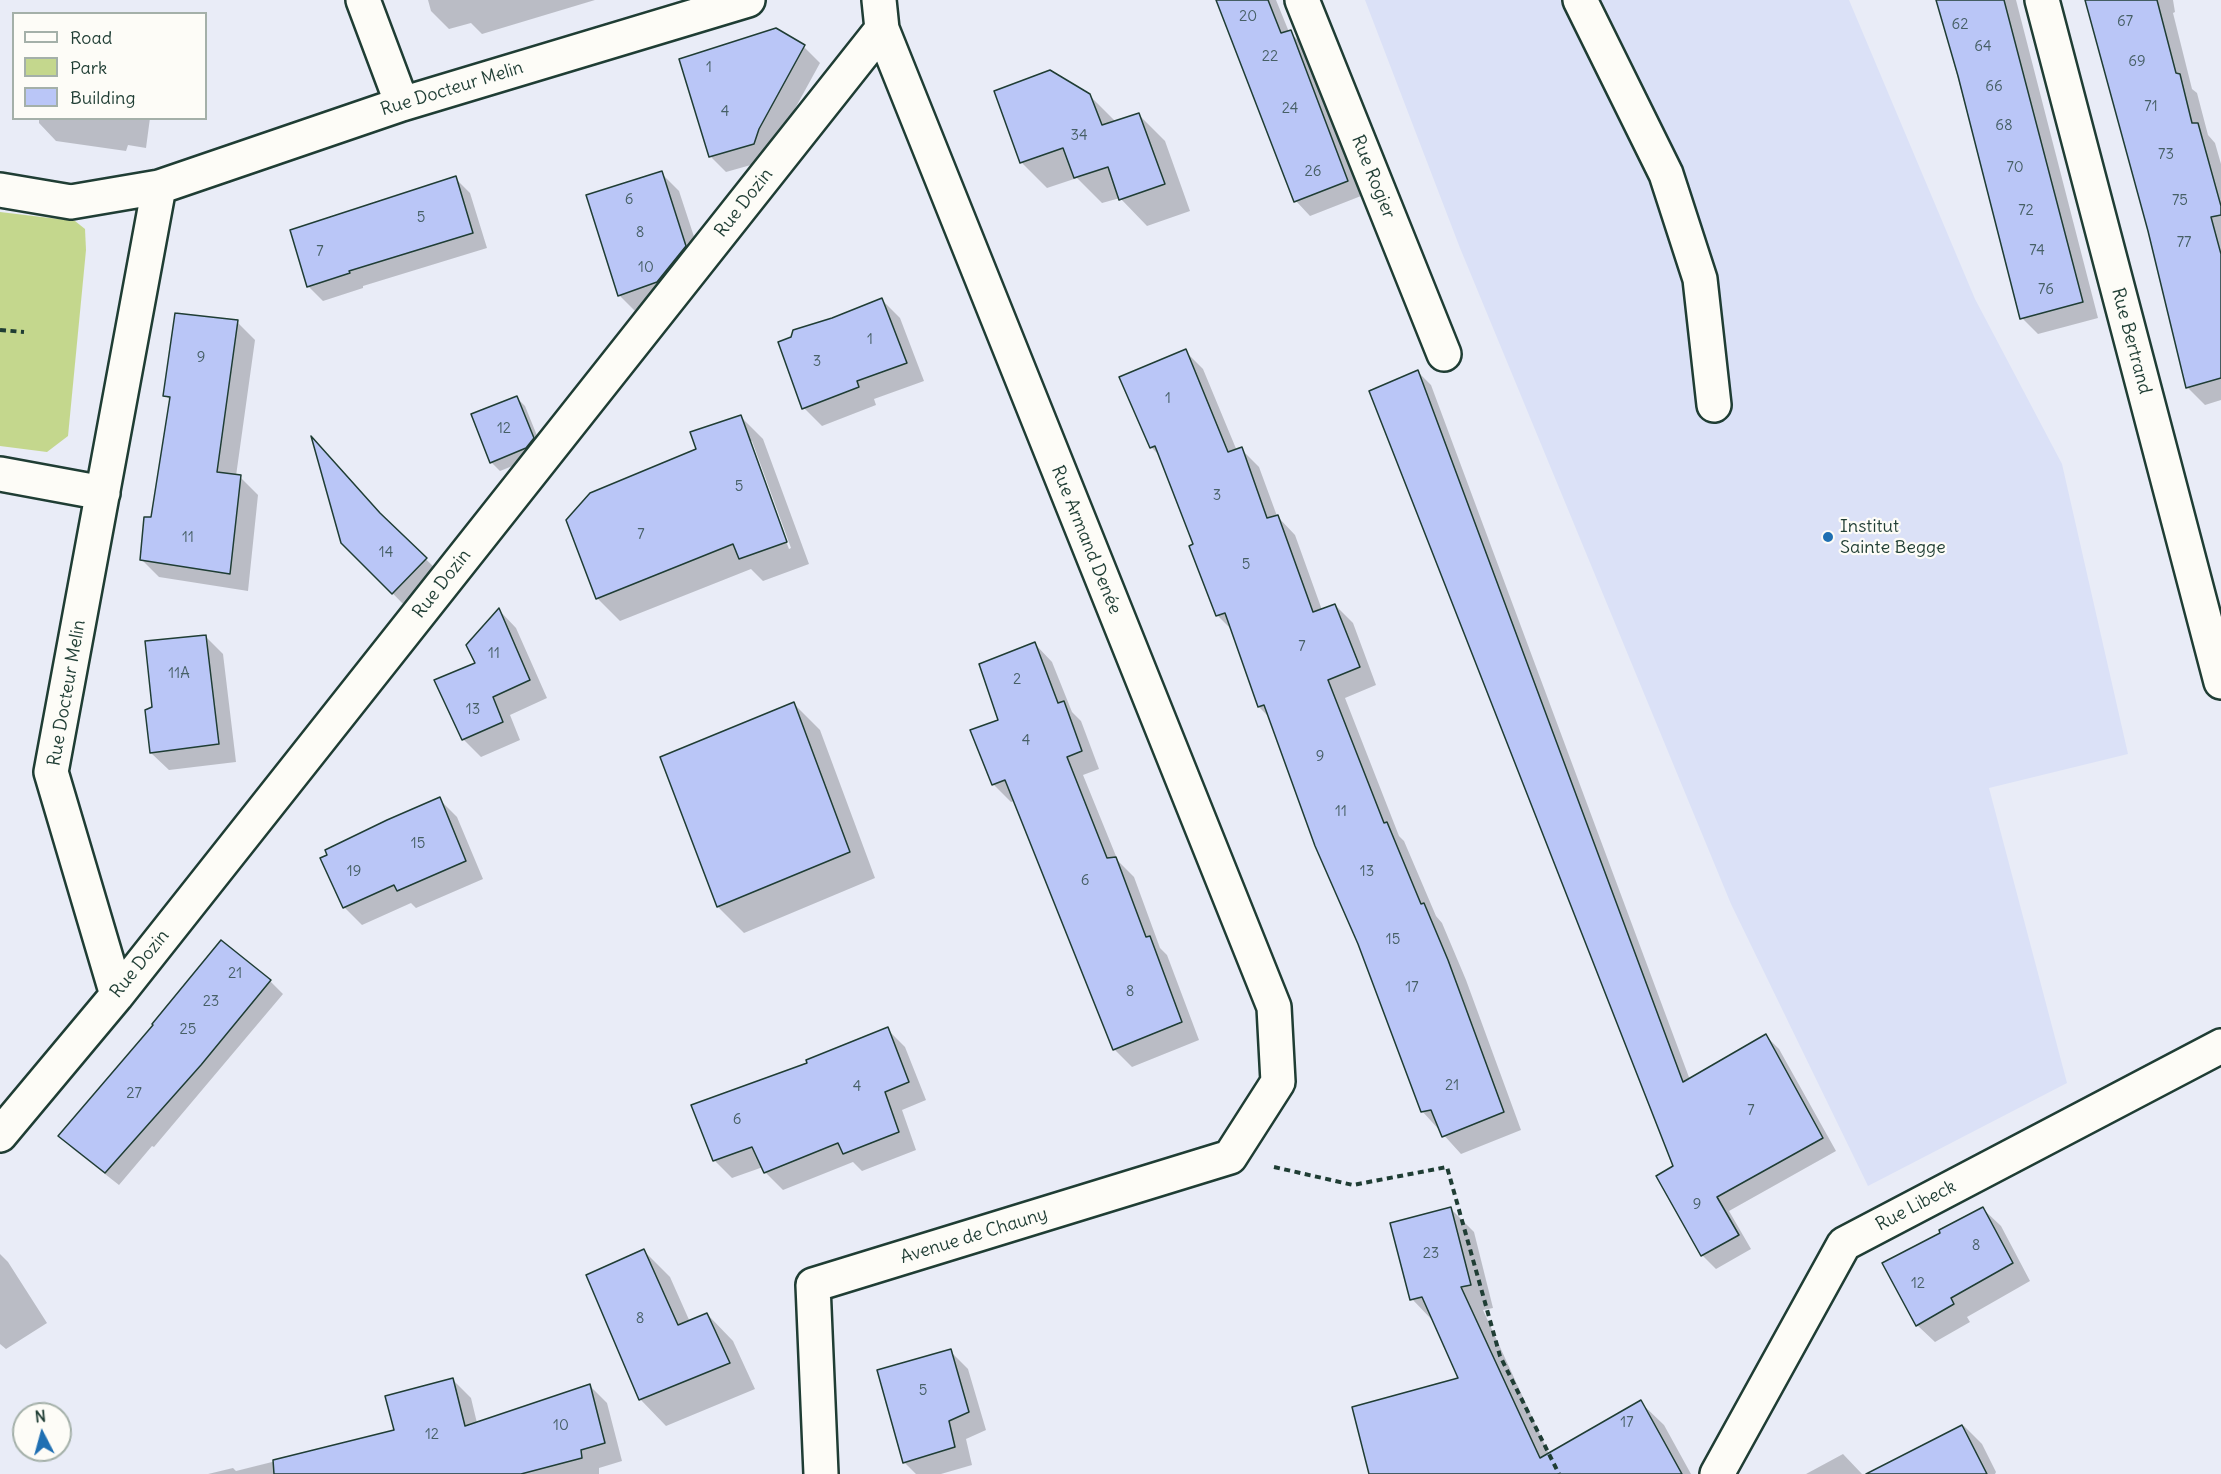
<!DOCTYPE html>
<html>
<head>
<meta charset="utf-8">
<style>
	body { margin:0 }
	#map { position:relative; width:2221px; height:1474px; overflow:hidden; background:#e9ecf7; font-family:Delius,sans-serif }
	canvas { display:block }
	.legend { position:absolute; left:12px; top:12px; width:195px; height:108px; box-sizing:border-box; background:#fdfcf7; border:2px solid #a4b0a9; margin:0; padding:8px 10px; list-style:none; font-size:18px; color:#1f3d34 }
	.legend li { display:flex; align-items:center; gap:12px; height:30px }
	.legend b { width:30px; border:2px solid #a4b0a9 }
	.north { position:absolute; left:12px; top:1402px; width:60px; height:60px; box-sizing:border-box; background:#fdfcf7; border:2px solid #a4b0a9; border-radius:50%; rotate:354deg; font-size:16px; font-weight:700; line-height:24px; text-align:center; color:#1f3d34 }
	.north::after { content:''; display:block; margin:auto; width:21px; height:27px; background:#1f6fb2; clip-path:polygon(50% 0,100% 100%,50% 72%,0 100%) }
</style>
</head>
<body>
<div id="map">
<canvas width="2221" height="1474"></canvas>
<ul class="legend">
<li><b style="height:8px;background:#fdfcf7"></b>Road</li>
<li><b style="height:16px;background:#c4d78d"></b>Park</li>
<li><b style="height:16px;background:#bac6f7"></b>Building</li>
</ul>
<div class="north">N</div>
</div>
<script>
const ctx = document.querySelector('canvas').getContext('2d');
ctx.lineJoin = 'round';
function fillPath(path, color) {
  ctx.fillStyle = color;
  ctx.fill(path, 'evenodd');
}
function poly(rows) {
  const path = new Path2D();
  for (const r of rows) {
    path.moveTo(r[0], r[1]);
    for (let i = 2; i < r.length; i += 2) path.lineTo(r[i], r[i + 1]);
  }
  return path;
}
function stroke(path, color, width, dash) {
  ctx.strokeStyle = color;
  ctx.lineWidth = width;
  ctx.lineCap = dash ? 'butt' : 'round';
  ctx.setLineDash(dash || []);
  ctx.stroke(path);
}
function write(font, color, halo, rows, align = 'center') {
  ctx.font = font + ' Delius,sans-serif';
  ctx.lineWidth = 4.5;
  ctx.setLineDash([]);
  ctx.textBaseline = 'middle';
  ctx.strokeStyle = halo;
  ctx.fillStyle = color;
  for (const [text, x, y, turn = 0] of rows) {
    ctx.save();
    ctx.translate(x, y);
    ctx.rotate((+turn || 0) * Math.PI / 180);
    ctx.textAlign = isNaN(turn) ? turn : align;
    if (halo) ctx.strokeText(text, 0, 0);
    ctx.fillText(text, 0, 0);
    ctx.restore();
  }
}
fillPath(poly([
	[1365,0,1849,0,1975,299,2062,464,2128,754,1989,788,2067,1083,1868,1186,1731,904,1460,248]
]), '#dbe1f7');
fillPath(poly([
	[0,212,75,221,85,229,86,250,68,436,47,452,0,446]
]), '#c4d78d');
fillPath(poly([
	[428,0,595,0,482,34,471,23,449,29,431,11],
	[1217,0,1276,0,1289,32,1305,46,1361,196,1310,216,1296,201],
	[1937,0,2016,0,2098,318,2038,334,2022,318],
	[2087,0,2173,0,2175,12,2173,13,2192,89,2197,93,2208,135,2215,143,2221,164,2221,400,2205,405,2187,387,2137,186],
	[804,47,820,63,775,145,772,159,726,172,710,156],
	[1089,95,1116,122,1139,115,1165,141,1190,211,1147,226,1120,198,1102,203,1077,178,1047,188,1021,162],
	[39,118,150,118,146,148,128,145,126,151,56,141,39,123],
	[661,173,679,191,703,264,637,313,619,295],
	[455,178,470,193,487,248,363,286,363,288,323,301,308,286],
	[882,300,900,318,924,381,874,399,876,405,822,426,804,408,780,343],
	[237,322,255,340,236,476,240,477,258,495,248,591,159,577,141,559,152,518,171,401,165,395],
	[1185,351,1203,369,1237,451,1241,449,1259,467,1277,516,1295,535,1322,610,1335,605,1353,623,1376,685,1345,698,1399,836,1404,841,1436,916,1442,923,1466,980,1521,1130,1461,1154,1422,1111,1359,944,1270,718,1259,707,1234,632,1217,615,1195,545,1161,457,1151,447],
	[1418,372,1431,385,1690,1080,1766,1036,1779,1049,1836,1151,1729,1211,1751,1249,1716,1269,1703,1256,1658,1177,1675,1167],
	[516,397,525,406,542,448,535,457,500,471,491,462],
	[740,416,763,439,809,564,763,581,751,569,620,621,597,598,698,450],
	[749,441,752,441,791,548,789,549],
	[392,526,442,575,409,610,343,543],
	[499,610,516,628,547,698,510,715,520,740,481,757,463,739,477,664],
	[205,636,223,654,236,762,169,770,151,753,153,708],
	[1035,644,1052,662,1072,712,1081,721,1099,769,1083,775,1118,861,1134,877,1160,948,1167,955,1199,1040,1132,1067,1114,1049,1015,801,1011,802,993,784,1000,720],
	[794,704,820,730,875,878,744,933,718,907],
	[439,799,457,817,483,879,416,908,411,903,362,925,344,907],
	[270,981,283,994,154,1147,152,1146,119,1185,73,1149,60,1136],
	[887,1029,905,1047,926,1100,902,1110,916,1150,862,1171,853,1162,783,1190,765,1172,763,1167,732,1178,714,1160,809,1064],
	[1451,1209,1474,1232,1493,1308,1483,1310,1549,1454,1640,1402,1664,1425,1691,1474,1370,1474,1460,1379,1435,1323,1412,1299],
	[1983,1209,2001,1226,2030,1281,1967,1317,1970,1322,1935,1342,1917,1325,1942,1233],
	[644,1251,670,1277,690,1322,707,1314,733,1341,755,1389,666,1426,640,1399],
	[0,1254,8,1262,47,1323,6,1349,0,1344],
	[950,1351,968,1369,986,1430,966,1439,972,1465,941,1474,916,1474,904,1462],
	[453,1380,471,1398,477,1423,589,1385,607,1403,622,1461,599,1468,599,1474,208,1474,233,1468,236,1471,396,1431],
	[1964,1426,1982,1444,1996,1472,1995,1474,1869,1474],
	[1843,1454,1862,1474,1806,1474]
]), '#0003');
const building = poly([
	[1216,0,1268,0,1281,33,1291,30,1348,181,1294,202,1216,0],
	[1936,0,2004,0,2083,302,2020,319,1958,76,1936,0],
	[2085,0,2157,0,2176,73,2180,74,2192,123,2198,123,2221,206,2221,215,2211,217,2221,254,2221,378,2186,388,2148,231,2085,0],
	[776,28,805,45,759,129,754,144,709,157,679,59,776,28],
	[1050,70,1090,94,1102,125,1139,113,1165,184,1119,200,1108,167,1074,178,1063,148,1020,163,994,91,1050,70],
	[662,171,686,246,657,282,618,296,586,195,662,171],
	[456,176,473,233,349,271,350,273,307,287,290,230,456,176],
	[882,298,907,363,857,381,859,387,802,409,778,342,791,337,793,330,832,318,882,298],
	[175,313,238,320,217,472,241,475,230,574,140,560,144,517,151,517,170,397,163,396,175,313],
	[1186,349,1228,452,1242,447,1267,518,1278,515,1313,612,1335,604,1360,667,1328,680,1384,823,1387,822,1421,904,1424,903,1448,960,1504,1112,1442,1137,1431,1110,1421,1112,1358,944,1315,846,1264,705,1258,707,1225,613,1216,616,1189,546,1193,544,1155,446,1150,448,1119,377,1186,349],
	[1418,370,1683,1082,1766,1034,1823,1138,1717,1197,1739,1235,1701,1256,1656,1176,1673,1166,1369,391,1418,370],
	[517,396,534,438,526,448,490,463,471,414,517,396],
	[741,415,787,542,739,559,733,544,596,599,566,520,590,493,696,449,690,432,741,415],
	[311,436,380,513,427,558,392,594,341,543,311,436],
	[499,608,530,680,493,697,503,722,462,740,434,680,475,663,466,645,499,608],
	[206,635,219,744,150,753,145,710,152,707,145,641,206,635],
	[1035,642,1058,703,1064,701,1082,751,1067,757,1107,858,1116,857,1146,937,1150,936,1182,1022,1113,1050,1005,780,992,785,970,730,998,720,979,664,1035,642],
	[794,702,850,852,717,907,660,757,794,702],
	[440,797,466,861,397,891,394,885,343,908,320,858,327,855,325,850,387,820,440,797],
	[221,940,271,980,201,1065,105,1173,58,1136,153,1025,152,1024,221,940],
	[888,1027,909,1082,885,1092,899,1132,843,1154,838,1143,764,1173,752,1147,713,1161,691,1105,807,1063,806,1060,888,1027],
	[1451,1207,1471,1285,1461,1287,1540,1458,1641,1400,1682,1474,1369,1474,1352,1407,1458,1378,1422,1297,1410,1300,1390,1223,1451,1207],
	[1983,1207,2013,1263,1951,1298,1954,1304,1916,1326,1882,1263,1940,1233,1939,1230,1983,1207],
	[644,1249,678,1325,707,1313,730,1363,639,1400,586,1275,644,1249],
	[951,1349,969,1412,949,1421,955,1447,903,1463,877,1370,951,1349],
	[453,1378,465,1426,590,1384,605,1443,581,1450,582,1458,521,1474,274,1474,273,1460,394,1430,385,1396,453,1378],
	[1962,1425,1987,1474,1866,1474,1962,1425]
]);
fillPath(building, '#bac6f7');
stroke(building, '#1f3d34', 1.5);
const minor = poly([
	[363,0,402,104],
	[1302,0,1444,354],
	[1580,0,1666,174,1700,279,1714,405],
	[2042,0,2221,682],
	[0,190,71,202,159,187,402,104,748,0],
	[0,474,103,493],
	[117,995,51,772,159,187],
	[0,1135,117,995,882,29],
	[821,1474,813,1285,1230,1157,1278,1082,1274,1007,882,29,879,0],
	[1717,1474,1844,1244,2221,1046]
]);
stroke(minor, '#1f3d34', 38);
stroke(poly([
	[0,330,24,332],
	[1274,1167,1353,1185,1447,1167,1500,1356,1559,1474]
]), '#1f3d34', 4, [6, 4.5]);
stroke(minor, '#fdfcf7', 33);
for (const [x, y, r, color] of [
	[1828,537,6,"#1f6fb2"]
]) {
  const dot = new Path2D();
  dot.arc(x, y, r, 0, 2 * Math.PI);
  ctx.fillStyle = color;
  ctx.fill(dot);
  stroke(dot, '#fdfcf7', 2);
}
write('15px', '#465f65', null, [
	["20",1248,17],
	["67",2125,22],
	["62",1960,25],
	["64",1983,47],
	["22",1270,57],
	["69",2137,62],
	["1",709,68],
	["66",1994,87],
	["71",2151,107],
	["24",1290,109],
	["4",725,112],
	["68",2004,126],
	["34",1079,136],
	["73",2166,155],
	["70",2015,168],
	["26",1313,172],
	["6",629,200],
	["75",2180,201],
	["72",2026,211],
	["5",421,218],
	["8",640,233],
	["77",2184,243],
	["74",2037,251],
	["7",320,252],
	["10",646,268],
	["76",2046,290],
	["1",870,340],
	["9",201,358],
	["3",817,362],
	["1",1168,399],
	["12",504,429],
	["5",739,487],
	["3",1217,496],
	["7",641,535],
	["11",188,538],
	["14",386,553],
	["5",1246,565],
	["7",1302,647],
	["11",494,654],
	["11A",179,674],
	["2",1017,680],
	["13",473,710],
	["4",1026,741],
	["9",1320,757],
	["11",1341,812],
	["15",418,844],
	["19",354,872],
	["13",1367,872],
	["6",1085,881],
	["15",1393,940],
	["21",235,974],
	["17",1412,988],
	["8",1130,992],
	["23",211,1002],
	["25",188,1030],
	["21",1452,1086],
	["4",857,1087],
	["27",134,1094],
	["7",1751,1111],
	["6",737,1120],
	["9",1697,1205],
	["8",1976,1246],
	["23",1431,1254],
	["12",1918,1284],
	["8",640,1319],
	["5",923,1391],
	["17",1627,1423],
	["10",561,1426],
	["12",432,1435]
]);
write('18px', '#1f3d34', '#fdfcf7', [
	["Rue Docteur Melin",452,89,-17],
	["Rue Rogier",1373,177,68],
	["Rue Dozin",744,203,-52],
	["Rue Bertrand",2131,341,75],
	["Rue Armand Denée",1086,540,68],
	["Rue Dozin",442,584,-52],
	["Rue Docteur Melin",67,693,-80],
	["Rue Dozin",140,964,-51],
	["Rue Libeck",1916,1206,-28],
	["Avenue de Chauny",974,1236,-17]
]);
write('18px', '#1f3d34', '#fdfcf7', [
	["Institut",1840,527],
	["Sainte Begge",1840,548]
], 'left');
</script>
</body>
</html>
